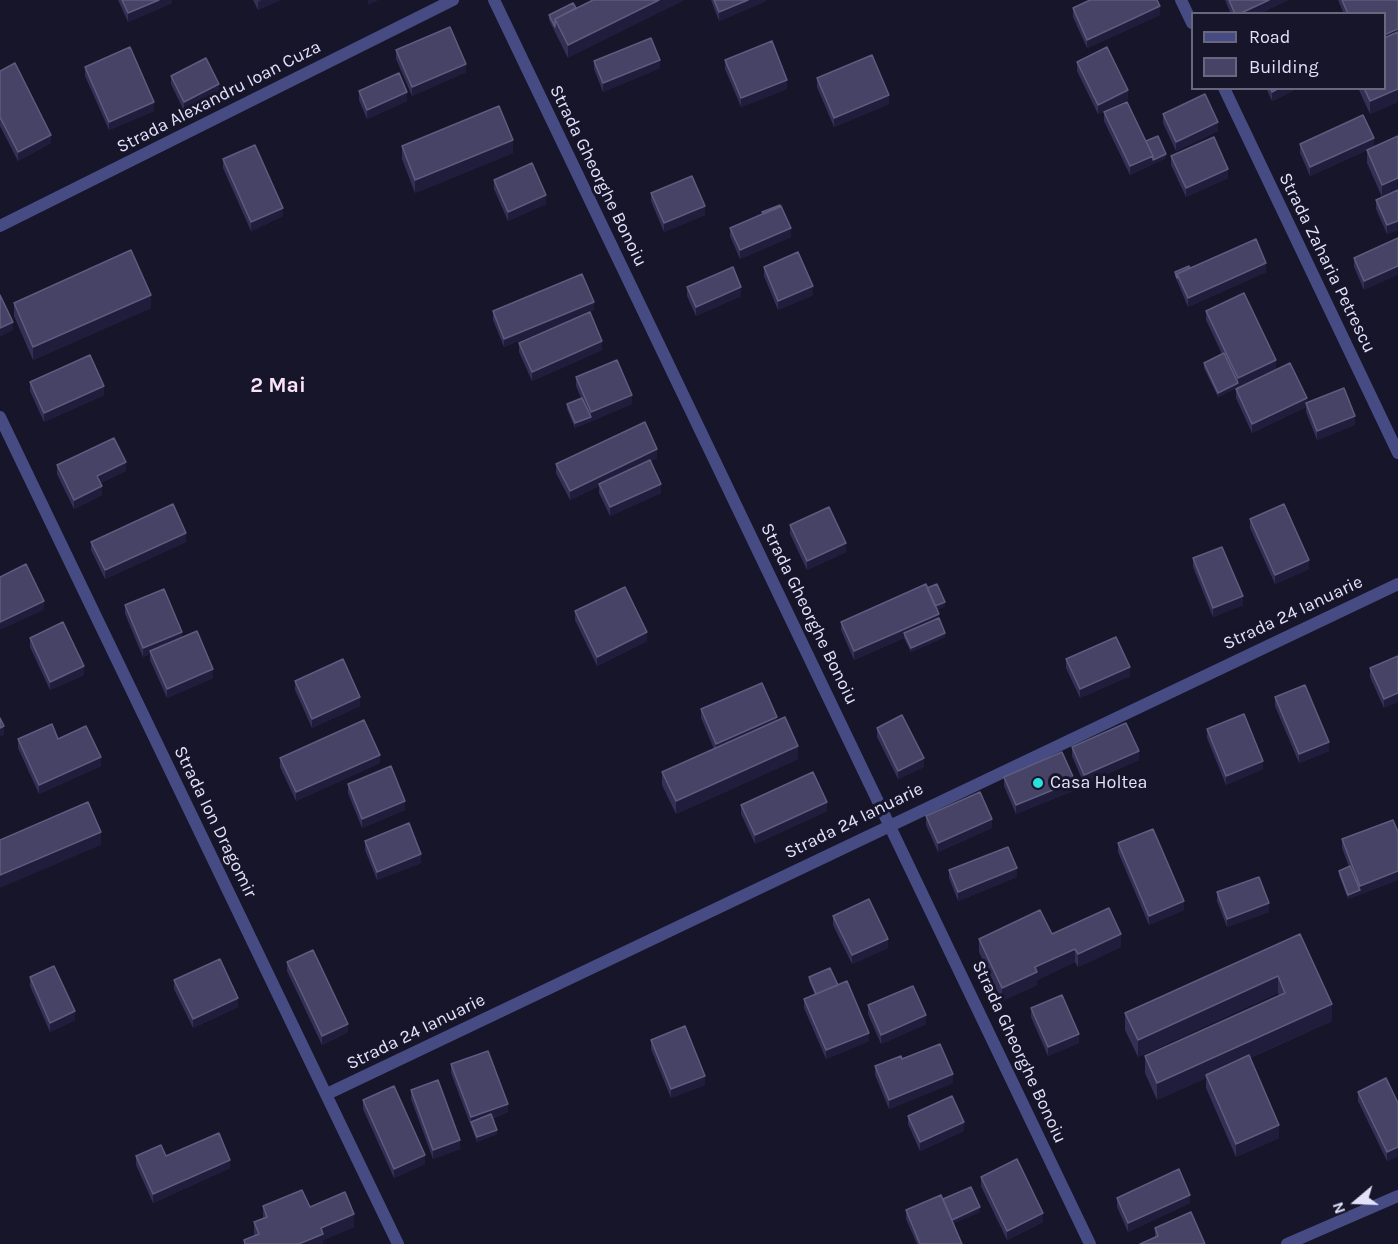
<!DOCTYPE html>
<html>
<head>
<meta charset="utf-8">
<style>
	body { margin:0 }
	#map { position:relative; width:1398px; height:1244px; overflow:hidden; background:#16152a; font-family:Karla,sans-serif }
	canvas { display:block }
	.legend { position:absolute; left:1191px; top:12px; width:195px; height:78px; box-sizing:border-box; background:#16152a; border:2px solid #68677e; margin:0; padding:8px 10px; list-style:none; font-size:18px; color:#e2e2fb }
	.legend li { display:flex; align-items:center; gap:12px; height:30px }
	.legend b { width:30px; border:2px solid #68677e }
	.north { position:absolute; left:1326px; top:1172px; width:60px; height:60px; -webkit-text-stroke:4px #16152a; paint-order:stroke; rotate:251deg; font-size:16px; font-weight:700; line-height:24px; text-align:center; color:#e2e2fb }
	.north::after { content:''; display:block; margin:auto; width:21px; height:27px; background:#e2e2fb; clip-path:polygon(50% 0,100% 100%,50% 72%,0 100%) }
</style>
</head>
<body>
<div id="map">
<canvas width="1398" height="1244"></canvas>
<ul class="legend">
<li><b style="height:8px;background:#464c83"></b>Road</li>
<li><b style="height:16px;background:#464366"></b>Building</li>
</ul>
<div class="north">N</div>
</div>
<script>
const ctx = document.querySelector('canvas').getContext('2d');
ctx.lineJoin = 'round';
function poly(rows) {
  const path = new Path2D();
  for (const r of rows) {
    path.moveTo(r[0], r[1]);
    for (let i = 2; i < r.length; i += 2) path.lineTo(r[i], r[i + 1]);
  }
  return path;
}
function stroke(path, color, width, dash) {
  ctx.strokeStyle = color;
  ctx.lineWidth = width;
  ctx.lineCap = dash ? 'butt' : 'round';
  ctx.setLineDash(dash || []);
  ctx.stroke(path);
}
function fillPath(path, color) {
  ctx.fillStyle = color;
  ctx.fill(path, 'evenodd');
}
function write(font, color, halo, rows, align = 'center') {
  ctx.font = font + ' Karla,sans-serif';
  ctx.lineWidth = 6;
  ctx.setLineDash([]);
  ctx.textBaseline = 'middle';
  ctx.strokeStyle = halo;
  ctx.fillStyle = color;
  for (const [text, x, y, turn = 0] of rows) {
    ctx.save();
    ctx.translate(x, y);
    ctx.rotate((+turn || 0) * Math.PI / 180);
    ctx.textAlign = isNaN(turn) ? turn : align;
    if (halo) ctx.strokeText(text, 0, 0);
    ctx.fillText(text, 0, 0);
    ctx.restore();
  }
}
stroke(poly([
	[494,0,1090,1244],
	[1181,0,1192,23],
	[1224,88,1398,453],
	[0,226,453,0],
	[0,417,398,1244],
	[327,1094,1398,584],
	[1287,1244,1398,1196]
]), '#464c83', 12);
fillPath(poly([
	[118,0,172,0,172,3,128,22],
	[253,0,280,0,258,10],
	[711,0,766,0,766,1,719,21],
	[1225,0,1288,0,1259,14,1231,14],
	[1338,0,1398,0,1398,102,1370,114,1358,88,1384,88,1384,14,1344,14],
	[573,3,568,58,549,20,549,15],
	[1073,8,1160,15,1087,48,1073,17],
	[396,50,466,72,412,96,396,59],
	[725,60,787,89,741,107,725,69],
	[594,61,660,68,603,92,594,69],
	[1077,62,1128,99,1098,114,1077,71],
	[85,67,154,111,109,130,85,76],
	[0,71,51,143,18,161,0,126],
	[171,76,219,93,184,111,171,84],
	[817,78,889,104,834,127,817,87],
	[1266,88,1298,88,1272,101],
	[359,91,407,101,367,119,359,100],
	[1104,112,1146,141,1166,158,1130,175,1104,121],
	[1163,114,1218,131,1176,151,1163,123],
	[1398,136,1398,230,1387,234,1376,209,1376,200,1382,197,1367,163,1367,150],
	[1300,144,1374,147,1310,176,1300,153],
	[402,146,513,153,415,193,402,159],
	[1171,156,1228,178,1186,197,1171,165],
	[223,159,283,216,251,231,223,168],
	[494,180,546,204,508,221,494,189],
	[651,193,705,215,664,232,651,201],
	[780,207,791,237,740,259,730,236,730,228],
	[1398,238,1364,290,1354,267,1354,258],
	[764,267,813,295,778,310,764,276],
	[1190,268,1266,272,1188,307,1175,276,1175,272],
	[687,287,741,296,696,316,687,296],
	[14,303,151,308,33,360,14,316],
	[594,310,504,347,493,320,493,311],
	[1206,311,1276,369,1218,397,1204,368,1204,363,1222,354,1206,320],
	[519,343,602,350,532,381,519,352],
	[576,377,632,404,575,428,567,409,567,404,581,398,576,386],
	[30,382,104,395,44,422,30,391],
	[1236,389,1307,403,1355,425,1317,440,1306,412,1306,407,1252,433,1236,398],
	[657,458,651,461,661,493,610,516,599,493,599,486,570,500,556,473,556,464],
	[57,465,126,471,100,483,102,495,74,509,57,474],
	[1250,519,1309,569,1275,584,1250,528],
	[790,525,846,552,807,570,790,534],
	[91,542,186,542,105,579,91,550],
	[1193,558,1243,605,1213,617,1193,567],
	[927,588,945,606,937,610,945,637,911,652,904,638,854,660,841,630,841,622],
	[125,605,213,678,167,698,150,660,150,654,143,657,125,614],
	[575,611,647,641,597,666,575,620],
	[30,638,84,675,50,690,30,647],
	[1398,656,1384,708,1370,677,1370,668],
	[1066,659,1130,676,1080,698,1066,668],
	[295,681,360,706,312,728,295,690],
	[1275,697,1329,751,1299,763,1275,706],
	[701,709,777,720,798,759,676,814,662,785,662,772,714,749,701,718],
	[877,728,924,767,898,779,877,737],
	[1207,729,1263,769,1226,785,1207,738],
	[18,739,58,739,101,766,39,794,18,748],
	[1072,747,1139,760,1084,784,1072,756],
	[280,758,380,763,296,801,280,767],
	[1004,777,1075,790,1016,814,1004,786],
	[348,784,405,810,362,828,348,793],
	[741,805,827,811,755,844,741,814],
	[926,816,992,828,938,852,926,825],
	[1398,832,1398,880,1348,899,1339,875,1339,871,1349,867,1342,848,1342,839],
	[365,841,421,863,377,880,365,850],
	[1118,843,1184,910,1149,925,1118,852],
	[949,870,1017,877,958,901,949,878],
	[1217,892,1269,912,1227,927,1217,901],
	[833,916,888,948,852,964,833,925],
	[1052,934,1121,947,1078,967,1075,962,1037,980,1037,985,1002,1001,979,952,979,939],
	[1300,934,1332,1021,1250,1058,1279,1138,1236,1157,1206,1088,1206,1078,1157,1100,1145,1073,1145,1056,1279,995,1278,993,1138,1057,1125,1030,1125,1013],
	[287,962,348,1032,322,1045,287,971],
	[30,977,75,1020,50,1032,30,986],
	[809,977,838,985,869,1041,826,1059,804,1008,804,999,815,995,809,981],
	[174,980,238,1007,193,1028,174,989],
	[868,1005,926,1024,881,1044,868,1014],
	[1031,1008,1079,1043,1048,1056,1031,1017],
	[651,1040,705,1085,671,1098,651,1049],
	[902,1059,953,1083,889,1109,875,1075,875,1066],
	[451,1064,508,1112,493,1118,497,1134,477,1142,451,1073],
	[411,1090,460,1149,433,1159,411,1099],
	[1358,1092,1398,1103,1398,1156,1387,1161,1358,1101],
	[363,1100,425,1164,394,1178,363,1109],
	[908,1116,964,1131,920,1151,908,1124],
	[136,1156,166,1156,230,1168,153,1203,136,1165],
	[981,1177,1043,1222,1007,1240,981,1186],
	[1117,1198,1190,1203,1128,1232,1117,1207],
	[943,1199,980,1212,953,1223,962,1244,917,1244,906,1219,906,1210],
	[263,1206,310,1207,354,1227,323,1240,323,1244,244,1244,244,1240,254,1236,254,1222,263,1219],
	[1155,1228,1205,1244,1155,1237]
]), '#333055');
fillPath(poly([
	[159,0,172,0,172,3,128,22,128,13],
	[261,0,280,0,258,10,258,2],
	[368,0,379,0,368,5],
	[659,0,685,0,568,58,568,45],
	[748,0,766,0,766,1,719,21,719,12],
	[1269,0,1288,0,1259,14,1239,14],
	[1160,6,1160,15,1087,48,1087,40],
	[1398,29,1398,38,1384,44,1384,35],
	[660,60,660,68,603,92,603,83],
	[466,64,466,72,412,96,412,87],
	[787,80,787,89,741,107,741,98],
	[219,84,219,93,184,111,184,102],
	[1279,88,1298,88,1272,101,1272,92],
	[1398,89,1398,102,1370,114,1370,101],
	[1128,90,1128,99,1098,114,1098,105],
	[407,92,407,101,367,119,367,110],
	[889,95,889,104,834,127,834,118],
	[154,102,154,111,109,130,109,122],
	[1218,122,1218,131,1176,151,1176,142],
	[51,135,51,143,18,161,18,152],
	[1374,138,1374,147,1310,176,1310,167],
	[513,140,513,153,415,193,415,180],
	[1166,154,1166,158,1130,175,1130,166,1153,156],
	[1228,169,1228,178,1186,197,1186,188],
	[1398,178,1398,191,1382,198,1382,185],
	[546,195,546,204,508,221,508,212],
	[705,206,705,215,664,232,664,223],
	[283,208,283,216,251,231,251,222],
	[1398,221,1398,230,1387,234,1387,225],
	[791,228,791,237,740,259,740,250],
	[1266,263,1266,272,1188,307,1188,298],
	[1398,266,1398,275,1364,290,1364,281],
	[813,286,813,295,778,310,778,301],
	[741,287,741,296,696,316,696,307],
	[151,295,151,308,33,360,33,347],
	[594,302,594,310,504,347,504,339],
	[13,322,13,330,0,337,0,328],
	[602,341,602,350,532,381,532,372],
	[1276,360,1276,369,1218,397,1218,393,1238,383,1238,378],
	[104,386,104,395,44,422,44,413],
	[632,395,632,404,575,428,575,423,591,417,591,412],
	[1307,398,1306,407,1252,433,1252,424],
	[1355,416,1355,425,1317,440,1317,431],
	[657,449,657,458,600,485,599,484,599,486,570,500,570,491],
	[126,462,126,471,97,484,97,476],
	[661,484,661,493,610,516,610,507],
	[102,486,102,495,74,509,74,500],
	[186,533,186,542,105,579,105,570],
	[846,543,846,552,807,570,807,561],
	[1309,560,1309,569,1275,584,1275,575],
	[1243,596,1243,605,1213,617,1213,608],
	[44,601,44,610,0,630,0,622],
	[945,602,945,606,934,611,934,606],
	[939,614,939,623,904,633,904,638,854,660,854,651],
	[182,632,182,641,150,651,150,654,143,657,143,648],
	[647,632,647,641,597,666,597,657],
	[945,633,945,637,911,652,911,648],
	[84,666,84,675,50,690,50,682],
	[1130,667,1130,676,1080,698,1080,689],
	[213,669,213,678,167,698,167,689],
	[1398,693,1398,702,1384,708,1384,699],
	[360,697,360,706,312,728,312,719],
	[777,717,777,726,716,753,716,744],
	[4,726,4,735,0,737,0,728],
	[1329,742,1329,751,1299,763,1299,754],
	[798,746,798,759,676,814,676,801],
	[1139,751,1139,760,1084,784,1084,775],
	[380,755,380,763,296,801,296,792],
	[101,757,101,766,39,794,39,785],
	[924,758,924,767,898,779,898,771],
	[1263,761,1263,769,1226,785,1226,776],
	[1075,781,1075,790,1016,814,1016,805],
	[405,801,405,810,362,828,362,819],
	[827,802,827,811,755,844,755,835],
	[992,819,992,828,938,852,938,843],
	[101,832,101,845,0,888,0,875],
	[421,854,421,863,377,880,377,872],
	[1017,868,1017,877,958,901,958,892],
	[1398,871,1398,880,1348,899,1348,895,1360,890,1360,886],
	[1184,901,1184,910,1149,925,1149,916],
	[1269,903,1269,912,1227,927,1227,919],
	[1121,934,1121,947,1078,967,1078,954],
	[888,939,888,948,852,964,852,955],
	[1075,949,1075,962,1037,980,1037,985,1002,1001,1002,988,1035,967],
	[1278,976,1278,993,1138,1057,1138,1040],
	[238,998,238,1007,193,1028,193,1019],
	[1332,1004,1332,1021,1207,1077,1206,1075,1206,1078,1157,1100,1157,1083],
	[75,1011,75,1020,50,1032,50,1023],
	[926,1015,926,1024,881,1044,881,1035],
	[348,1024,348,1032,322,1045,322,1036],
	[869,1033,869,1041,826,1059,826,1050],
	[1079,1034,1079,1043,1048,1056,1048,1047],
	[953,1074,953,1083,889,1109,889,1100],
	[705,1076,705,1085,671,1098,671,1089],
	[508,1104,508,1112,472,1125,471,1122,471,1117],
	[964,1122,964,1131,920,1151,920,1142],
	[1279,1125,1279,1138,1236,1157,1236,1144],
	[497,1130,497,1134,477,1142,477,1137],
	[460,1140,460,1149,433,1159,433,1150],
	[1398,1147,1398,1156,1387,1161,1387,1152],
	[425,1155,425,1164,394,1178,394,1169],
	[230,1160,230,1168,153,1203,153,1194],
	[1190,1195,1190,1203,1128,1232,1128,1223],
	[980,1207,980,1212,950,1225,950,1220],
	[1043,1213,1043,1222,1007,1240,1007,1231],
	[354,1214,354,1227,323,1240,323,1244,299,1244,321,1228]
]), '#201d3c');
const building = poly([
	[122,0,159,0,128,13,122,0],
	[593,0,659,0,568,45,555,19,593,0],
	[714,0,748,0,719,12,714,0],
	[1090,0,1157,0,1160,6,1087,40,1073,8,1090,0],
	[1229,0,1269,0,1239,14,1235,14,1229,0],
	[1342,0,1398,0,1398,29,1384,35,1384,14,1348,14,1342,0],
	[573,3,576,8,555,19,555,27,549,15,573,3],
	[450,27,466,64,412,87,396,50,450,27],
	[1398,32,1398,89,1370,101,1364,88,1384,88,1384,38,1398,32],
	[651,38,660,60,603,83,594,61,651,38],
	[772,41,787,80,741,98,725,60,772,41],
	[130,47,154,102,109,122,85,67,130,47],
	[1107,47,1128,90,1098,105,1077,62,1107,47],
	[872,55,889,95,834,118,817,78,872,55],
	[206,58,219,84,184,102,171,76,206,58],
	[15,63,51,135,18,152,0,117,0,71,15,63],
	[399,73,407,92,367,110,359,91,399,73],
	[1270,88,1279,88,1272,92,1270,88],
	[1205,94,1218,122,1176,142,1163,114,1205,94],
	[1127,102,1153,156,1130,166,1104,112,1127,102],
	[499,106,513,140,415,180,402,146,499,106],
	[1363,115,1374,138,1310,167,1300,144,1363,115],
	[1158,136,1166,154,1153,160,1153,156,1146,141,1158,136],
	[1398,136,1398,178,1382,185,1367,150,1398,136],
	[1214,137,1228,169,1186,188,1171,156,1214,137],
	[255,145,283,208,251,222,223,159,255,145],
	[532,163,546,195,508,212,494,180,532,163],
	[692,176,705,206,664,223,651,193,692,176],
	[1398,190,1398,221,1387,225,1376,200,1398,190],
	[780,205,780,207,763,214,762,212,780,205],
	[781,206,791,228,740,250,730,228,781,206],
	[1398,238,1398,266,1364,281,1354,258,1398,238],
	[1256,239,1266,263,1188,298,1177,274,1256,239],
	[131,250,151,295,33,347,14,303,131,250],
	[798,252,813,286,778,301,764,267,798,252],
	[1189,266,1190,268,1177,274,1177,278,1175,272,1189,266],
	[733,267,741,287,696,307,687,287,733,267],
	[582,274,594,302,504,339,493,311,582,274],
	[1244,293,1276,360,1238,378,1206,311,1244,293],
	[0,295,13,322,0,328,0,295],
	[590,312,602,341,532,372,519,343,590,312],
	[1224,353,1238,383,1218,393,1204,363,1224,353],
	[90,355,104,386,44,413,30,382,90,355],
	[617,360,632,395,591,412,576,377,617,360],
	[1290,363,1307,398,1252,424,1236,389,1290,363],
	[1344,388,1355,416,1317,431,1306,403,1344,388],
	[582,398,591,417,575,423,567,404,582,398],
	[645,422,657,449,570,491,556,464,645,422],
	[114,438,126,462,97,476,102,486,74,500,57,465,114,438],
	[650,460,661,484,610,507,599,484,650,460],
	[173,504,186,533,105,570,91,542,173,504],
	[1284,504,1309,560,1275,575,1250,519,1284,504],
	[829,507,846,543,807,561,790,525,829,507],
	[1222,547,1243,596,1213,608,1193,558,1222,547],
	[26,564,44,601,0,622,0,577,26,564],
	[926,584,939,614,854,651,841,622,926,584],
	[937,584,945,602,935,606,927,588,937,584],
	[625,587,647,632,597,657,575,611,625,587],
	[164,589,182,632,143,648,125,605,164,589],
	[939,618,945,633,911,648,904,633,939,618],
	[63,622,84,666,50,682,30,638,63,622],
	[197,631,213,669,167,689,150,651,197,631],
	[1116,637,1130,667,1080,689,1066,659,1116,637],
	[1398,656,1398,693,1384,699,1370,668,1398,656],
	[343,659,360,697,312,719,295,681,343,659],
	[762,683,777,717,716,744,701,709,762,683],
	[1305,685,1329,742,1299,754,1275,697,1305,685],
	[1244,714,1263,761,1226,776,1207,729,1244,714],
	[902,715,924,758,898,771,877,728,902,715],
	[785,717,798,746,676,801,662,772,785,717],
	[0,718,4,726,0,728,0,718],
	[364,720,380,755,296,792,280,758,364,720],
	[1126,723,1139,751,1084,775,1072,747,1126,723],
	[52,724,58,739,86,726,101,757,39,785,18,739,52,724],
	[1062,752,1075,781,1016,805,1004,777,1062,752],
	[391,766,405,801,362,819,348,784,391,766],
	[813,772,827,802,755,835,741,805,813,772],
	[980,792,992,819,938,843,926,816,980,792],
	[88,802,101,832,0,875,0,840,88,802],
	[1393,820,1398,832,1398,871,1360,886,1342,839,1393,820],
	[409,823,421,854,377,872,365,841,409,823],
	[1153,829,1184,901,1149,916,1118,843,1153,829],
	[1008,847,1017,868,958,892,949,870,1008,847],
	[1350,866,1360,890,1348,895,1339,871,1350,866],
	[1259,877,1269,903,1227,919,1217,892,1259,877],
	[869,899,888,939,852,955,833,916,869,899],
	[1109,908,1121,934,1078,954,1075,949,1035,967,1037,972,1002,988,979,939,1040,910,1052,934,1109,908],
	[1300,934,1332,1004,1157,1083,1145,1056,1285,993,1278,976,1138,1040,1125,1013,1300,934],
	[313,950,348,1024,322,1036,287,962,313,950],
	[220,959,238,998,193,1019,174,980,220,959],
	[54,966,75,1011,50,1023,30,977,54,966],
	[830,968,838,985,816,994,809,977,830,968],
	[847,981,869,1033,826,1050,804,999,847,981],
	[913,986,926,1015,881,1035,868,1005,913,986],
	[1062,995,1079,1034,1048,1047,1031,1008,1062,995],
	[685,1026,705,1076,671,1089,651,1040,685,1026],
	[940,1044,953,1074,889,1100,875,1066,901,1056,902,1059,940,1044],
	[488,1051,508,1104,471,1117,451,1064,488,1051],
	[1249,1055,1279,1125,1236,1144,1206,1075,1249,1055],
	[1386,1078,1398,1103,1398,1147,1387,1152,1358,1092,1386,1078],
	[438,1080,460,1140,433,1150,411,1090,438,1080],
	[394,1086,425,1155,394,1169,363,1100,394,1086],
	[952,1096,964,1122,920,1142,908,1116,952,1096],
	[491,1114,497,1130,477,1137,471,1122,491,1114],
	[219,1133,230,1160,153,1194,136,1156,161,1145,166,1156,219,1133],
	[1017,1159,1043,1213,1007,1231,981,1177,1017,1159],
	[1179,1169,1190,1195,1128,1223,1117,1198,1179,1169],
	[971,1187,980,1207,952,1220,943,1199,971,1187],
	[302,1190,310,1207,345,1192,354,1214,321,1228,323,1234,299,1244,245,1244,244,1240,259,1234,254,1222,267,1217,263,1206,302,1190],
	[941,1195,962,1244,920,1244,906,1210,941,1195],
	[1191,1212,1205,1244,1140,1244,1158,1236,1155,1228,1191,1212]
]);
fillPath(building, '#464366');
stroke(building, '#5e5c7e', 1.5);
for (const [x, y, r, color] of [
	[1038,783,6,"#27e2db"]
]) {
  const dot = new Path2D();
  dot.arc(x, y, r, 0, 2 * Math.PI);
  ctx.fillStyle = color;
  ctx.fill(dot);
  stroke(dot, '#16152a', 2);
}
write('18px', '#e2e2fb', '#16152a', [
	["Strada Alexandru Ioan Cuza",219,97,-27],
	["Strada Gheorghe Bonoiu",598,176,64],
	["Strada Zaharia Petrescu",1327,263,64],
	["Strada 24 Ianuarie",1293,613,-25],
	["Strada Gheorghe Bonoiu",809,614,64],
	["Strada 24 Ianuarie",854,821,-26],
	["Strada Ion Dragomir",215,822,64],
	["Strada 24 Ianuarie",416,1032,-26],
	["Strada Gheorghe Bonoiu",1019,1052,65]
]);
write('18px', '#e2e2fb', '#16152a', [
	["Casa Holtea",1050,783]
], 'left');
write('bold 21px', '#fbe3f6', '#16152a', [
	["2 Mai",278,386]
]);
</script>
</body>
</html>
